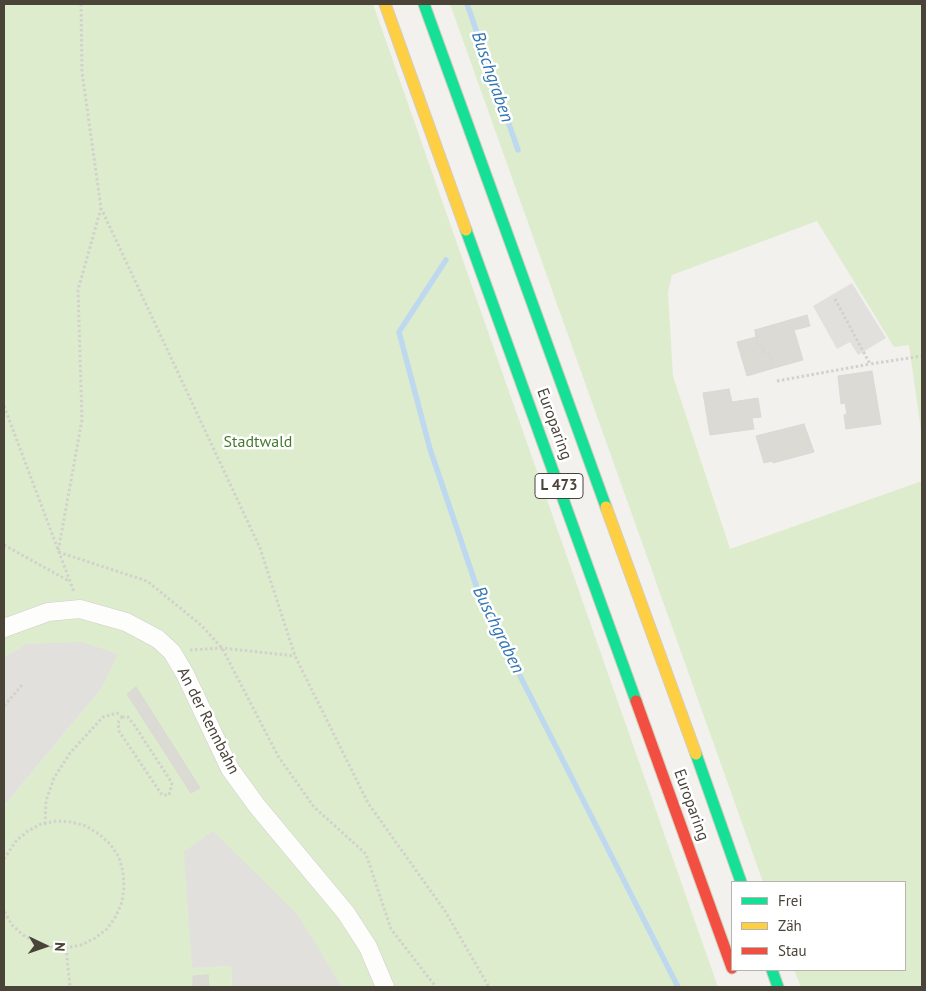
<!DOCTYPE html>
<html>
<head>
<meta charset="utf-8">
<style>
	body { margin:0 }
	#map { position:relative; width:926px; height:991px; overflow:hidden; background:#f2f1ed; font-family:"PT Sans",sans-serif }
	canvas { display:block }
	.frame { position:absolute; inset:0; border:5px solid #494338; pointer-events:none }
	.legend { position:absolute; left:731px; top:881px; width:175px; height:90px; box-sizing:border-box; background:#fff; border:1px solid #b6b4af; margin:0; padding:6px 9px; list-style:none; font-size:15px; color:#494338 }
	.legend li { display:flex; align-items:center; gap:10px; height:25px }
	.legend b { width:25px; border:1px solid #b6b4af }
	.north { position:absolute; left:20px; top:921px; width:50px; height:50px; -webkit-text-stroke:4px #fff; paint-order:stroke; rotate:93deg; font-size:14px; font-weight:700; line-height:20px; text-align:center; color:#494338 }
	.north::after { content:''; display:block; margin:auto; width:18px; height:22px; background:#494338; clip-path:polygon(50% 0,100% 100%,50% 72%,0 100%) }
</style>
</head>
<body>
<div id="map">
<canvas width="926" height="991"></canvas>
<div class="frame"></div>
<ul class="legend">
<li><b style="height:6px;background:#16e098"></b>Frei</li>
<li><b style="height:6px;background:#ffcf43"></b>Zäh</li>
<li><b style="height:6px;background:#f24e42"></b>Stau</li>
</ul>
<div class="north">N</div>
</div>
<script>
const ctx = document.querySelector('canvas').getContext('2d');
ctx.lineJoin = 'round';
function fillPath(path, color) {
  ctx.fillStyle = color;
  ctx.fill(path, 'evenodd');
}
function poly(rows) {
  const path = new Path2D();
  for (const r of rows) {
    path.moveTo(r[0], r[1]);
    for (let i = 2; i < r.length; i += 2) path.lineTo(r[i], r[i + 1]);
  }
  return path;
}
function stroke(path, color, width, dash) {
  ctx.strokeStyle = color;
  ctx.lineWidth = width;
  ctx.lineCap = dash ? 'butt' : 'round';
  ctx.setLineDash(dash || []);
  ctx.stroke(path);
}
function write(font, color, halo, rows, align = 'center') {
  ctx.font = font + ' "PT Sans",sans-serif';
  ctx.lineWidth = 5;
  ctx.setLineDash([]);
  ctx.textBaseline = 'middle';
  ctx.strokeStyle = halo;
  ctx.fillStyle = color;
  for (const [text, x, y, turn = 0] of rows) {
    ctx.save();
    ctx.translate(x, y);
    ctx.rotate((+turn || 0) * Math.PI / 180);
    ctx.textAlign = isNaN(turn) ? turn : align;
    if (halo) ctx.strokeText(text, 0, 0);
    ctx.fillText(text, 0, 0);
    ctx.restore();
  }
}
fillPath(poly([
	[4,4,373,4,718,987,342,987,298,916,192,968,231,966,232,986,4,987,4,806,101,689,26,644,4,657],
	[450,4,922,4,922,438,909,345,894,347,817,221,672,275,668,292,673,376,730,549,922,481,922,987,801,987,794,970,905,970,905,882,763,882]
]), '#deecce');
fillPath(poly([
	[852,283,886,338,858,355,850,342,837,349,813,306],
	[82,642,118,654,101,689,4,806,4,657,26,644],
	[213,831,298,915,342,987,223,987,232,986,231,966,192,968,184,852]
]), '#e1e0dc');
stroke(poly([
	[467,4,518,150],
	[446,260,399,332,430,449,480,597,678,987]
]), '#bed9ef', 5.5);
const building = poly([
	[807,315,810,326,794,330,803,360,774,368,770,354,765,355,762,345,759,346,755,330,807,315],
	[755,330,759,346,762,345,765,355,770,354,774,368,747,376,737,342,756,337,755,330],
	[872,371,881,424,846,429,844,415,847,414,845,403,841,404,838,376,872,371],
	[729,389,732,402,758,398,761,417,752,418,754,429,710,435,703,393,729,389],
	[804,424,814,452,773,463,772,461,764,463,756,436,804,424],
	[136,687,200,788,191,793,127,694,136,687],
	[208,975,209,987,193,987,193,976,208,975]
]);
fillPath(building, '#dcdad5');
stroke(building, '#dad8d3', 1);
const street = poly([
	[4,628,48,612,80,609,126,622,158,639,172,652,185,674,230,769,257,806,346,913,368,947,385,987]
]);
const fast = poly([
	[424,4,606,507],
	[466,230,636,701],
	[696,754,741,882],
	[772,970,778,987]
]);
const slow = poly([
	[385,4,466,230],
	[606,507,696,754]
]);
const jam = poly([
	[636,701,732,968]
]);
stroke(street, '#d0ceca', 19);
stroke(fast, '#d4ceba', 13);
stroke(slow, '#d4ceba', 13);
stroke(jam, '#d4ceba', 13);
stroke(poly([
	[81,4,82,72,101,208,260,548,295,656,368,803,445,911,489,987],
	[101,208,78,290,82,420,58,552,147,581,201,625,222,648,278,756,314,807,366,854,391,929,436,987],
	[835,299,870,364,922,356],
	[777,381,870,364],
	[4,406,74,592],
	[4,545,69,581],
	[190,650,222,648,295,656],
	[4,706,22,685],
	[122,717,128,717,135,726,172,783,169,795,162,795,119,731,118,723,122,717],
	[45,824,46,801,54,778,70,753,103,717,117,713,122,717],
	[4,859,16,841,28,831,41,824,56,821,71,822,86,826,99,834,110,844,119,857,123,872,124,887,122,902,116,916,107,929,95,938,81,945,66,948,51,947,36,943,23,935,12,925,4,911],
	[66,948,70,987]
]), '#d2d1cb', 3, [2.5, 2.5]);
stroke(street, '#fdfdfc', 18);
stroke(fast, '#16e098', 11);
stroke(slow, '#ffcf43', 11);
stroke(jam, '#f24e42', 11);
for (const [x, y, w] of [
	[559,486,48]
]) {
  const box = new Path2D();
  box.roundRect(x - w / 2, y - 12.5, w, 25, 4);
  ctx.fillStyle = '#fff';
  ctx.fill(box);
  stroke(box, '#494338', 1);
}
write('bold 15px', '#494338', null, [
	["L 473",559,486]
]);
write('16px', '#494338', '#fff', [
	["Europaring",554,424,70],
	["An der Rennbahn",208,721,63],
	["Europaring",691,805,70]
]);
write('16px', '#457a2b', '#fff', [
	["Stadtwald",258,442]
]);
write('italic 18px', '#3276b4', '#fff', [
	["Buschgraben",492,77,71],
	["Buschgraben",498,630,64]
]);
</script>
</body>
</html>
